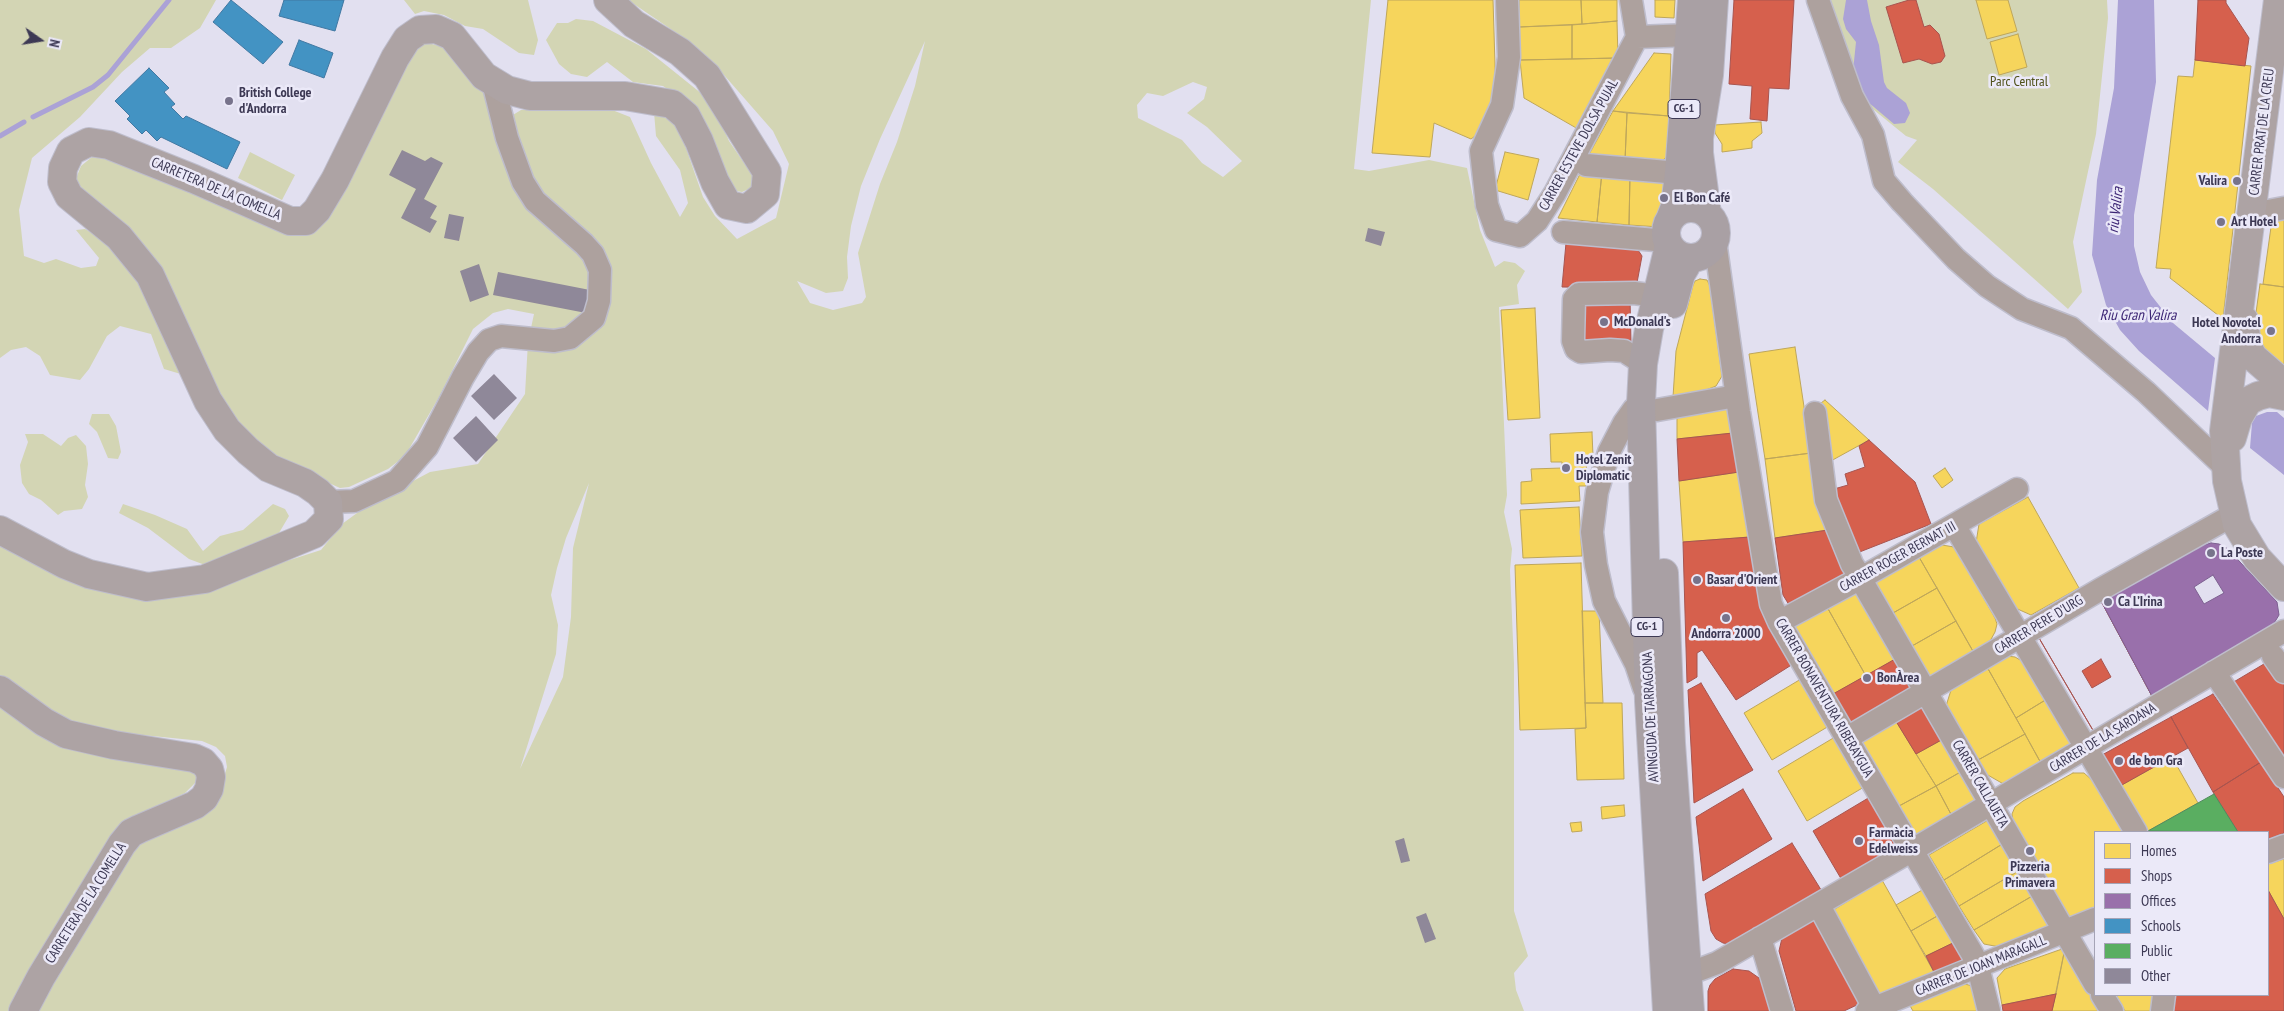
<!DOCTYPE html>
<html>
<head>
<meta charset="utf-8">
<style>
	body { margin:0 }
	#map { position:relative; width:2284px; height:1011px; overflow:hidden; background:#e2e0f0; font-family:"PT Sans Narrow",sans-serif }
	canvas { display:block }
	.legend { position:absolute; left:2094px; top:831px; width:175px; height:165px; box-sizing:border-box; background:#ebe9f8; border:1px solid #a5a3b6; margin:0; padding:6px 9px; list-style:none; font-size:15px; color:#3d3954 }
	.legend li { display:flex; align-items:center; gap:10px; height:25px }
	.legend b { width:25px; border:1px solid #a5a3b6 }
	.north { position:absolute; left:15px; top:15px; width:50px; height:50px; -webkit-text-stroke:4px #ebe9f8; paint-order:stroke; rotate:103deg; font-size:14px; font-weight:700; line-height:20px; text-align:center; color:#3d3954 }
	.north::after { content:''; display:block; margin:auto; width:18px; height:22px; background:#3d3954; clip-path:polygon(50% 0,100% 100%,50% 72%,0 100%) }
</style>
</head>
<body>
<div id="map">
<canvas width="2284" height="1011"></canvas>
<ul class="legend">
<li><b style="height:14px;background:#f6d55c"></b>Homes</li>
<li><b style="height:14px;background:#d6604d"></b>Shops</li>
<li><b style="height:14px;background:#9970ab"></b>Offices</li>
<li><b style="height:14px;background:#4393c3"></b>Schools</li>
<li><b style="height:14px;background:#5aae61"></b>Public</li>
<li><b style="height:14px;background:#8f8899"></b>Other</li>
</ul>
<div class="north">N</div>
</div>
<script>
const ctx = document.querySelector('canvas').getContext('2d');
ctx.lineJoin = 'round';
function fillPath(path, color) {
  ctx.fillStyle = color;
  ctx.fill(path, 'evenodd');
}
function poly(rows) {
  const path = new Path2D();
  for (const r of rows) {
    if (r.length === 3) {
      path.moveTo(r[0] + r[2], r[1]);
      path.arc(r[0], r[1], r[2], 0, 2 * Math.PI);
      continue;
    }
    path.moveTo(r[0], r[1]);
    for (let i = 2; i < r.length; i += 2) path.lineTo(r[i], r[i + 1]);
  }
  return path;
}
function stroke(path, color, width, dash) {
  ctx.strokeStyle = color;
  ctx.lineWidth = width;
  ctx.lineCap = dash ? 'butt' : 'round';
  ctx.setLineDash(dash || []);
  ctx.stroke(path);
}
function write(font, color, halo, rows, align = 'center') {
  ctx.font = font + ' "PT Sans Narrow",sans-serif';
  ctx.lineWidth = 5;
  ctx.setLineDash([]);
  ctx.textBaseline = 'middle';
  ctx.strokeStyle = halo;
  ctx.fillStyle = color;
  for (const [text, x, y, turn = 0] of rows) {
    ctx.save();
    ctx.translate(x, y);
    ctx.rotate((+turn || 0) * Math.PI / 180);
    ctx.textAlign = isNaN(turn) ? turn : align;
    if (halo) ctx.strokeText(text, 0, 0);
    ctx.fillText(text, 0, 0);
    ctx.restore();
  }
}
fillPath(poly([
	[0,0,216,0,200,28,171,48,150,48,122,72,80,117,32,158,19,210,24,256,44,263,56,259,81,268,96,266,99,258,76,230,85,229,106,241,134,271,184,375,164,369,151,334,120,326,107,336,89,369,80,380,50,375,40,356,26,347,11,350,0,358],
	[404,0,528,0,538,40,534,55,519,53,483,29,465,26,444,15,424,11,415,14],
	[628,0,1371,0,1354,169,1369,171,1429,160,1467,168,1480,230,1495,267,1504,261,1515,263,1525,271,1517,285,1519,304,1499,307,1507,495,1504,512,1512,549,1510,570,1514,664,1514,911,1528,956,1514,973,1516,990,1524,1011,37,1011,132,850,146,838,221,787,227,767,225,756,216,747,202,741,83,729,0,681,0,542,206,587,321,550,342,524,368,505,430,472,478,464,525,394,528,342,534,314,508,309,493,313,473,329,439,397,405,456,388,469,349,487,340,488,269,456,241,434,81,195,75,181,81,166,92,157,111,160,211,197,285,234,307,230,415,45,428,43,443,47,508,118,521,110,602,106,630,117,651,163,680,217,688,203,680,170,656,136,654,112,669,115,679,128,703,197,715,216,737,239,776,218,789,164,773,131,717,67,678,34],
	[925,41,915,86,897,142,880,184,858,253,866,297,862,303,833,310,810,303,797,281,826,293,843,291,848,278,847,257,851,226,861,186,880,139],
	[1193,82,1207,87,1204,99,1187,113,1207,127,1242,161,1223,177,1202,163,1182,140,1138,118,1137,105,1147,93,1163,96],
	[589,483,573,548,571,617,563,677,520,769,556,654,558,625,551,595,557,568,566,538],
	[1827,0,2107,0,2108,18,2096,134,2073,242,2082,292,2068,309,1933,189,1898,162,1917,140,1906,136,1869,106,1862,98],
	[576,19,593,21,646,49,712,102,729,141,753,176,751,188,742,192,736,191,726,184,706,125,695,108,663,86,633,82,607,62,587,77,571,74,559,64,546,40,557,23,568,23],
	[250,152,295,175,282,200,238,178],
	[92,414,109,414,116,426,121,452,118,459,108,458,97,432,89,424],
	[25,434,43,434,61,446,68,438,76,435,86,446,88,464,85,485,88,497,82,509,64,511,58,515,41,500,29,494,22,483,20,465,28,442],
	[123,504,155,515,187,529,203,551,220,536,243,530,273,504,285,509,289,516,276,538,205,565,189,559,148,528,119,513],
	[0,704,201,771,195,783,185,793,130,818,116,833,13,1011,0,1011]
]), '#d3d5b4');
fillPath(poly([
	[1846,0,1867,0,1871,21,1879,45,1884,82,1887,88,1906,103,1910,113,1905,123,1894,124,1868,102,1860,84,1853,71,1856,42,1846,29,1843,19],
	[2118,0,2154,0,2156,82,2134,215,2134,246,2140,272,2151,295,2173,323,2215,358,2208,411,2139,351,2120,330,2106,305,2092,255,2097,180,2114,88],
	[2267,412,2277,412,2284,418,2284,475,2250,448,2252,423,2256,416]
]), '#aba2d6');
const homes = poly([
	[1388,0,1493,0,1496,97,1478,134,1471,139,1434,123,1430,157,1372,153,1388,0],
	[1519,0,1581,0,1582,24,1519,27,1519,0],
	[1581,0,1617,0,1617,21,1582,24,1581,0],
	[1655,0,1675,0,1674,18,1655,17,1655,0],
	[1976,0,2008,0,2017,31,1987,39,1976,0],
	[1617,21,1618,58,1572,59,1572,25,1617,21],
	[1572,25,1572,59,1520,60,1519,27,1572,25],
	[2018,34,2027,67,1999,75,1990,42,2018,34],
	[1654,53,1671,54,1669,116,1613,111,1654,53],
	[1618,58,1578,129,1524,98,1520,60,1618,58],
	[2195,60,2251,66,2223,319,2170,278,2171,269,2156,268,2178,76,2193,77,2195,60],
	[1613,111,1627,113,1625,161,1587,158,1613,111],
	[1627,113,1669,116,1669,155,1662,161,1625,161,1627,113],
	[1761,122,1762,133,1752,141,1752,148,1722,152,1722,144,1715,133,1714,125,1761,122],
	[1505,152,1539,159,1528,200,1495,190,1505,152],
	[1582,170,1602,172,1597,222,1558,218,1582,170],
	[1602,172,1630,175,1629,225,1597,222,1602,172],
	[1630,175,1666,178,1660,227,1629,225,1630,175],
	[2284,218,2284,287,2263,284,2272,220,2284,218],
	[1700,279,1707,280,1710,286,1722,376,1716,386,1701,392,1673,397,1676,351,1693,285,1695,281,1700,279],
	[2260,284,2284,287,2284,369,2257,343,2258,320,2255,320,2260,284],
	[1535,308,1540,418,1508,420,1501,310,1535,308],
	[1795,347,1811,453,1765,459,1749,354,1795,347],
	[1825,400,1869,440,1829,462,1821,403,1825,400],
	[1729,406,1733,433,1677,439,1677,414,1729,406],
	[1592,432,1593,456,1586,456,1587,486,1579,486,1580,501,1521,504,1521,482,1532,481,1531,469,1562,468,1562,462,1551,462,1550,434,1592,432],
	[1811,453,1828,530,1775,538,1765,459,1811,453],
	[1945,468,1953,480,1942,488,1933,476,1945,468],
	[1739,472,1750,537,1683,542,1679,481,1739,472],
	[2028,497,2079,588,2031,615,2013,607,1976,543,1979,524,2028,497],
	[1579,507,1582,556,1523,558,1520,510,1579,507],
	[1942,545,1954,547,1958,552,1995,618,1997,624,1995,632,1989,643,1974,653,1919,557,1942,545],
	[1919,557,1937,588,1893,613,1875,581,1919,557],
	[1581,563,1586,728,1520,730,1515,565,1581,563],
	[1937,588,1956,621,1912,646,1893,613,1937,588],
	[1858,590,1897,658,1866,676,1827,607,1858,590],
	[1827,607,1866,676,1833,694,1794,627,1827,607],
	[1582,611,1599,611,1603,703,1585,703,1582,611],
	[1956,621,1974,653,1930,678,1912,646,1956,621],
	[2007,656,2015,657,2022,661,2047,699,2016,718,1987,667,2007,656],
	[1987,667,2025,734,1978,760,1946,706,1952,687,1987,667],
	[1801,679,1829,726,1772,760,1744,713,1801,679],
	[2047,699,2074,745,2042,765,2016,718,2047,699],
	[1585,703,1622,703,1624,779,1577,780,1575,729,1586,728,1585,703],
	[1894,718,1936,786,1899,806,1862,745,1864,739,1894,718],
	[2025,734,2042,765,2007,786,1986,774,1978,760,2025,734],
	[1835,737,1864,787,1807,821,1778,771,1835,737],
	[1945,738,1964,770,1936,786,1916,754,1945,738],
	[2172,757,2198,803,2148,831,2120,786,2172,757],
	[1964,770,1980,795,1974,806,1953,818,1936,786,1964,770],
	[2073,773,2084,773,2092,780,2125,832,2095,832,2095,909,2069,919,2013,822,2012,814,2015,807,2023,801,2073,773],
	[1936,786,1953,818,1917,838,1899,806,1936,786],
	[1624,805,1625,816,1602,819,1601,807,1624,805],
	[1990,819,2004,843,1944,880,1929,855,1990,819],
	[1581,822,1582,831,1572,832,1570,823,1581,822],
	[2004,843,2020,870,1959,906,1944,880,2004,843],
	[2284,859,2284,919,2268,890,2268,864,2284,859],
	[2020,870,2034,895,1974,930,1959,906,2020,870],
	[1882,880,1934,972,1881,996,1830,912,1882,880],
	[1924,889,1939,915,1911,931,1896,905,1924,889],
	[2034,895,2051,924,2027,939,2005,948,1984,944,1974,930,2034,895],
	[1939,915,1955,942,1926,956,1911,931,1939,915],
	[2065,948,2056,994,2002,1005,1997,978,2005,969,2065,948],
	[2065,948,2102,1011,2052,1011,2065,948],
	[1961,983,1976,987,1982,1011,1913,1011,1909,1004,1961,983],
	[2116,995,2156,995,2154,1011,2125,1011,2116,995]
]);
fillPath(homes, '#f6d55c');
stroke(homes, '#bea65a', 1);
const shops = poly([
	[1734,0,1794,0,1789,89,1769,88,1767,121,1750,119,1752,86,1729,84,1734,0],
	[1909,0,1916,0,1924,27,1930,25,1939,34,1945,56,1941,62,1932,64,1919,59,1903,63,1886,7,1909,0],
	[2198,0,2226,0,2226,3,2249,38,2245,66,2195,60,2198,0],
	[1566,243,1636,247,1642,256,1636,288,1562,287,1566,243],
	[1630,298,1631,343,1577,345,1576,300,1630,298],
	[1733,433,1739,472,1679,481,1677,439,1733,433],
	[1869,440,1915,482,1931,524,1857,553,1834,489,1848,485,1845,474,1865,467,1859,446,1869,440],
	[1828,530,1851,573,1791,608,1783,595,1775,538,1828,530],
	[1750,537,1793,664,1736,700,1702,650,1697,653,1697,677,1687,683,1683,542,1750,537],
	[2101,601,2153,698,2094,732,2039,638,2101,601],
	[2101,659,2111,677,2092,688,2082,671,2101,659],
	[2101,601,2153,698,2094,732,2039,638,2101,601],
	[1897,658,1914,687,1850,724,1833,694,1897,658],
	[2269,661,2284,683,2284,760,2232,683,2269,661],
	[1701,683,1753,770,1694,803,1688,690,1701,683],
	[2213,694,2261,762,2213,792,2171,717,2213,694],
	[1922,705,1945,738,1916,754,1894,718,1922,705],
	[2171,717,2188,748,2120,786,2102,755,2171,717],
	[2261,762,2284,797,2284,833,2268,839,2268,832,2238,832,2213,792,2261,762],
	[1743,789,1772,839,1703,881,1696,817,1743,789],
	[1870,797,1900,848,1843,882,1813,831,1870,797],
	[1792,843,1823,893,1729,944,1723,943,1716,939,1711,931,1705,894,1792,843],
	[2268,890,2284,919,2284,1011,2173,1011,2174,995,2268,995,2268,890],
	[1821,917,1864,996,1859,1004,1844,1011,1796,1011,1779,951,1782,938,1821,917],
	[1955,942,1964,959,1934,972,1926,956,1955,942],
	[1733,969,1749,971,1759,978,1765,990,1771,1011,1708,1011,1708,991,1710,985,1715,979,1733,969],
	[2056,994,2052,1011,2003,1011,2002,1005,2056,994]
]);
fillPath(shops, '#d6604d');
stroke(shops, '#a8544f', 1);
const offices = poly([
	[2211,543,2219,544,2228,549,2277,602,2279,615,2273,625,2153,698,2101,601,2204,545,2211,543],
	[2213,575,2224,593,2204,604,2194,587,2213,575]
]);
fillPath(offices, '#9970ab');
stroke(offices, '#7d6091', 1);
const schools = poly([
	[231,0,283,42,263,64,213,22,231,0],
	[284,0,344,0,335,31,279,16,284,0],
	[299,40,333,53,324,78,289,65,299,40],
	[149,68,169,88,164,92,175,104,171,107,183,119,186,116,240,142,227,169,161,137,157,141,146,130,142,134,127,119,130,116,115,101,149,68]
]);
fillPath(schools, '#4393c3');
stroke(schools, '#4178a2', 1);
const public = poly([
	[2214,794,2238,832,2148,831,2198,803,2214,794]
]);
fillPath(public, '#5aae61');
stroke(public, '#518b5d', 1);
stroke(poly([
	[33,117,93,87,108,75,169,0],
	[0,136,24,122]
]), '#aba2d6', 5);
fillPath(poly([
	[402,150,425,161,431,157,443,163,424,199,437,206,430,218,437,221,430,233,401,218,416,189,389,175],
	[449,214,464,217,459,241,444,238],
	[1368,228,1385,232,1381,246,1365,241],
	[479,264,489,295,470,302,460,271],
	[498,272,590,290,586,313,493,295],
	[494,374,517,398,494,420,471,396],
	[476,416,498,440,476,462,453,438],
	[1404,838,1410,861,1401,863,1395,841],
	[1426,913,1436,939,1425,943,1416,917]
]), '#8f8899');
const minor = poly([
	[1507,0,1509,57,1502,105,1481,151,1487,205,1496,230,1520,236,1537,221,1555,193,1637,37,1631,0],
	[1818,0,1852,96,1873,135,1884,181,1902,202,1956,259,1987,286,2022,309,2071,328,2146,392,2225,467],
	[1637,37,1690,35],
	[1586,165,1679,173],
	[2252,214,2284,208],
	[1563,232,1667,241],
	[1715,241,1739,412,1771,604,1779,622,1973,955,1978,967,1989,1011],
	[1643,373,1638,360,1624,351,1610,350,1581,352,1576,349,1573,341,1574,299,1579,294,1634,293,1657,296],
	[1641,403,1634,409,1624,423,1609,452,1597,492,1592,532,1596,565,1604,601,1636,664,1644,688],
	[1657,410,1736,396],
	[1815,413,1826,500,1852,564,1861,578],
	[328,502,354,501,397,481,427,447,463,377,478,352,489,340,501,336,554,341,570,338,594,318,599,301,600,270,593,254,584,244,535,201,523,182,507,138,493,82],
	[1954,525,2136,832],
	[1864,585,2095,984],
	[1779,622,1861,578,2017,489],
	[2273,656,2284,672],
	[2214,672,2284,777],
	[1847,738,2101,589,2233,515],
	[1921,845,2284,631],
	[2268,852,2284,846],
	[1823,913,1871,1002],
	[1760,938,1782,1011],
	[1688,974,1717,963,1911,851],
	[2102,995,2112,1011],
	[1867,1011,2095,919],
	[2162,1011,2164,995]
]);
const major = poly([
	[2278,0,2224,431,2227,481,2237,525,2257,558,2284,587],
	[2244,320,2247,346,2253,357,2284,384],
	[2232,438,2238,418,2248,401,2258,396,2269,393,2284,396],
	[0,530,64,564,89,574,147,587,205,579,314,534,329,519,328,502,318,492,305,483,269,468,248,451,227,430,208,401,150,275,119,237,69,196,62,182,63,168,71,151,89,142,109,145,194,179,290,221,306,221,317,210,335,180,395,58,407,39,420,30,436,29,452,36,484,76,507,90,530,96,625,96,672,104,686,116,699,141,715,182,728,205,747,209,765,194,767,172,707,76,680,52,634,24,608,0],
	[0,690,44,722,66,734,114,745,194,758,203,762,209,769,211,777,209,789,204,798,195,805,139,829,131,833,122,844,41,977,23,1011]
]);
const highway = poly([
	[1691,233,25],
	[1707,214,1699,153,1699,138,1709,75,1714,0],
	[1671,217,1675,207,1679,173,1692,0],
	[1673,304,1681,274,1690,259],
	[1664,573,1671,743,1690,1011],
	[1667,1011,1649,701,1641,403,1643,364,1649,329,1669,246]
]);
stroke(minor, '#bebdcc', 25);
stroke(major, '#bebdcc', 30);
stroke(highway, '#bebdcc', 30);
stroke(minor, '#ada19e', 22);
stroke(major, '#ada3a4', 28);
stroke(highway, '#a9a0a4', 28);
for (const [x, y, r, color] of [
	[229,101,5,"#77738b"],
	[2237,181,5,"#77738b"],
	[1664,198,5,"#77738b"],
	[2221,222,5,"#77738b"],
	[1604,322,5,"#77738b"],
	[2271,331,5,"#77738b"],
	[1566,468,5,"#77738b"],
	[2211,553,5,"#77738b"],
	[1697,580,5,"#77738b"],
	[2108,602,5,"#77738b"],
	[1726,618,5,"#77738b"],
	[1867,678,5,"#77738b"],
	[2119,761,5,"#77738b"],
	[1859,841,5,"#77738b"],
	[2030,851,5,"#77738b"]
]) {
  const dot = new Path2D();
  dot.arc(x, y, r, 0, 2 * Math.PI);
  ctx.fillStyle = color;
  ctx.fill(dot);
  stroke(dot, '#ebe9f8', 2);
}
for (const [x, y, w] of [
	[1684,109,32],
	[1647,627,32]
]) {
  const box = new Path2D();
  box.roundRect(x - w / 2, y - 9.5, w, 19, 4);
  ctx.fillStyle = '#ebe9f8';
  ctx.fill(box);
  stroke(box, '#3d3954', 1);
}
write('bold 12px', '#3d3954', null, [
	["CG-1",1684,109],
	["CG-1",1647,627]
]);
write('14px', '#4e5018', '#ebe9f8', [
	["Parc Central",2019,82]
]);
write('bold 14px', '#3d3954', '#ebe9f8', [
	["British College",239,93],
	["d'Andorra",239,109],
	["Valira",2227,181,"right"],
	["El Bon Café",1674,198],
	["Art Hotel",2231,222],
	["McDonald's",1614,322],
	["Hotel Novotel",2261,323,"right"],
	["Andorra",2261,339,"right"],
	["Hotel Zenit",1576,460],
	["Diplomatic",1576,476],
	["La Poste",2221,553],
	["Basar d'Orient",1707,580],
	["Ca L’Irina",2118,602],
	["Andorra 2000",1726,634,"center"],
	["BonÀrea",1877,678],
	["de bon Gra",2129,761],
	["Farmàcia",1869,833],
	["Edelweiss",1869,849],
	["Pizzeria",2030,867,"center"],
	["Primavera",2030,883,"center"]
], 'left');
write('14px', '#3d3954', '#ebe9f8', [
	["CARRER PRAT DE LA CREU",2262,132,-83],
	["CARRER ESTEVE DOLSA PUJAL",1579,145,-61],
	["CARRETERA DE LA COMELLA",216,189,23],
	["CARRER ROGER BERNAT III",1898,557,-29],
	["CARRER PERE D'URG",2039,625,-31],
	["CARRER BONAVENTURA RIBERAYGUA",1824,698,60],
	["AVINGUDA DE TARRAGONA",1651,717,-93],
	["CARRER DE LA SARDANA",2103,738,-31],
	["CARRER CALLAUETA",1980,784,60],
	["CARRETERA DE LA COMELLA",86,903,-58],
	["CARRER DE JOAN MARAGALL",1981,966,-22]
]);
write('italic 15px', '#3c2574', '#ebe9f8', [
	["riu Valira",2116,210,-84],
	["Riu Gran Valira",2138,316]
]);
</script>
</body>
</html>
